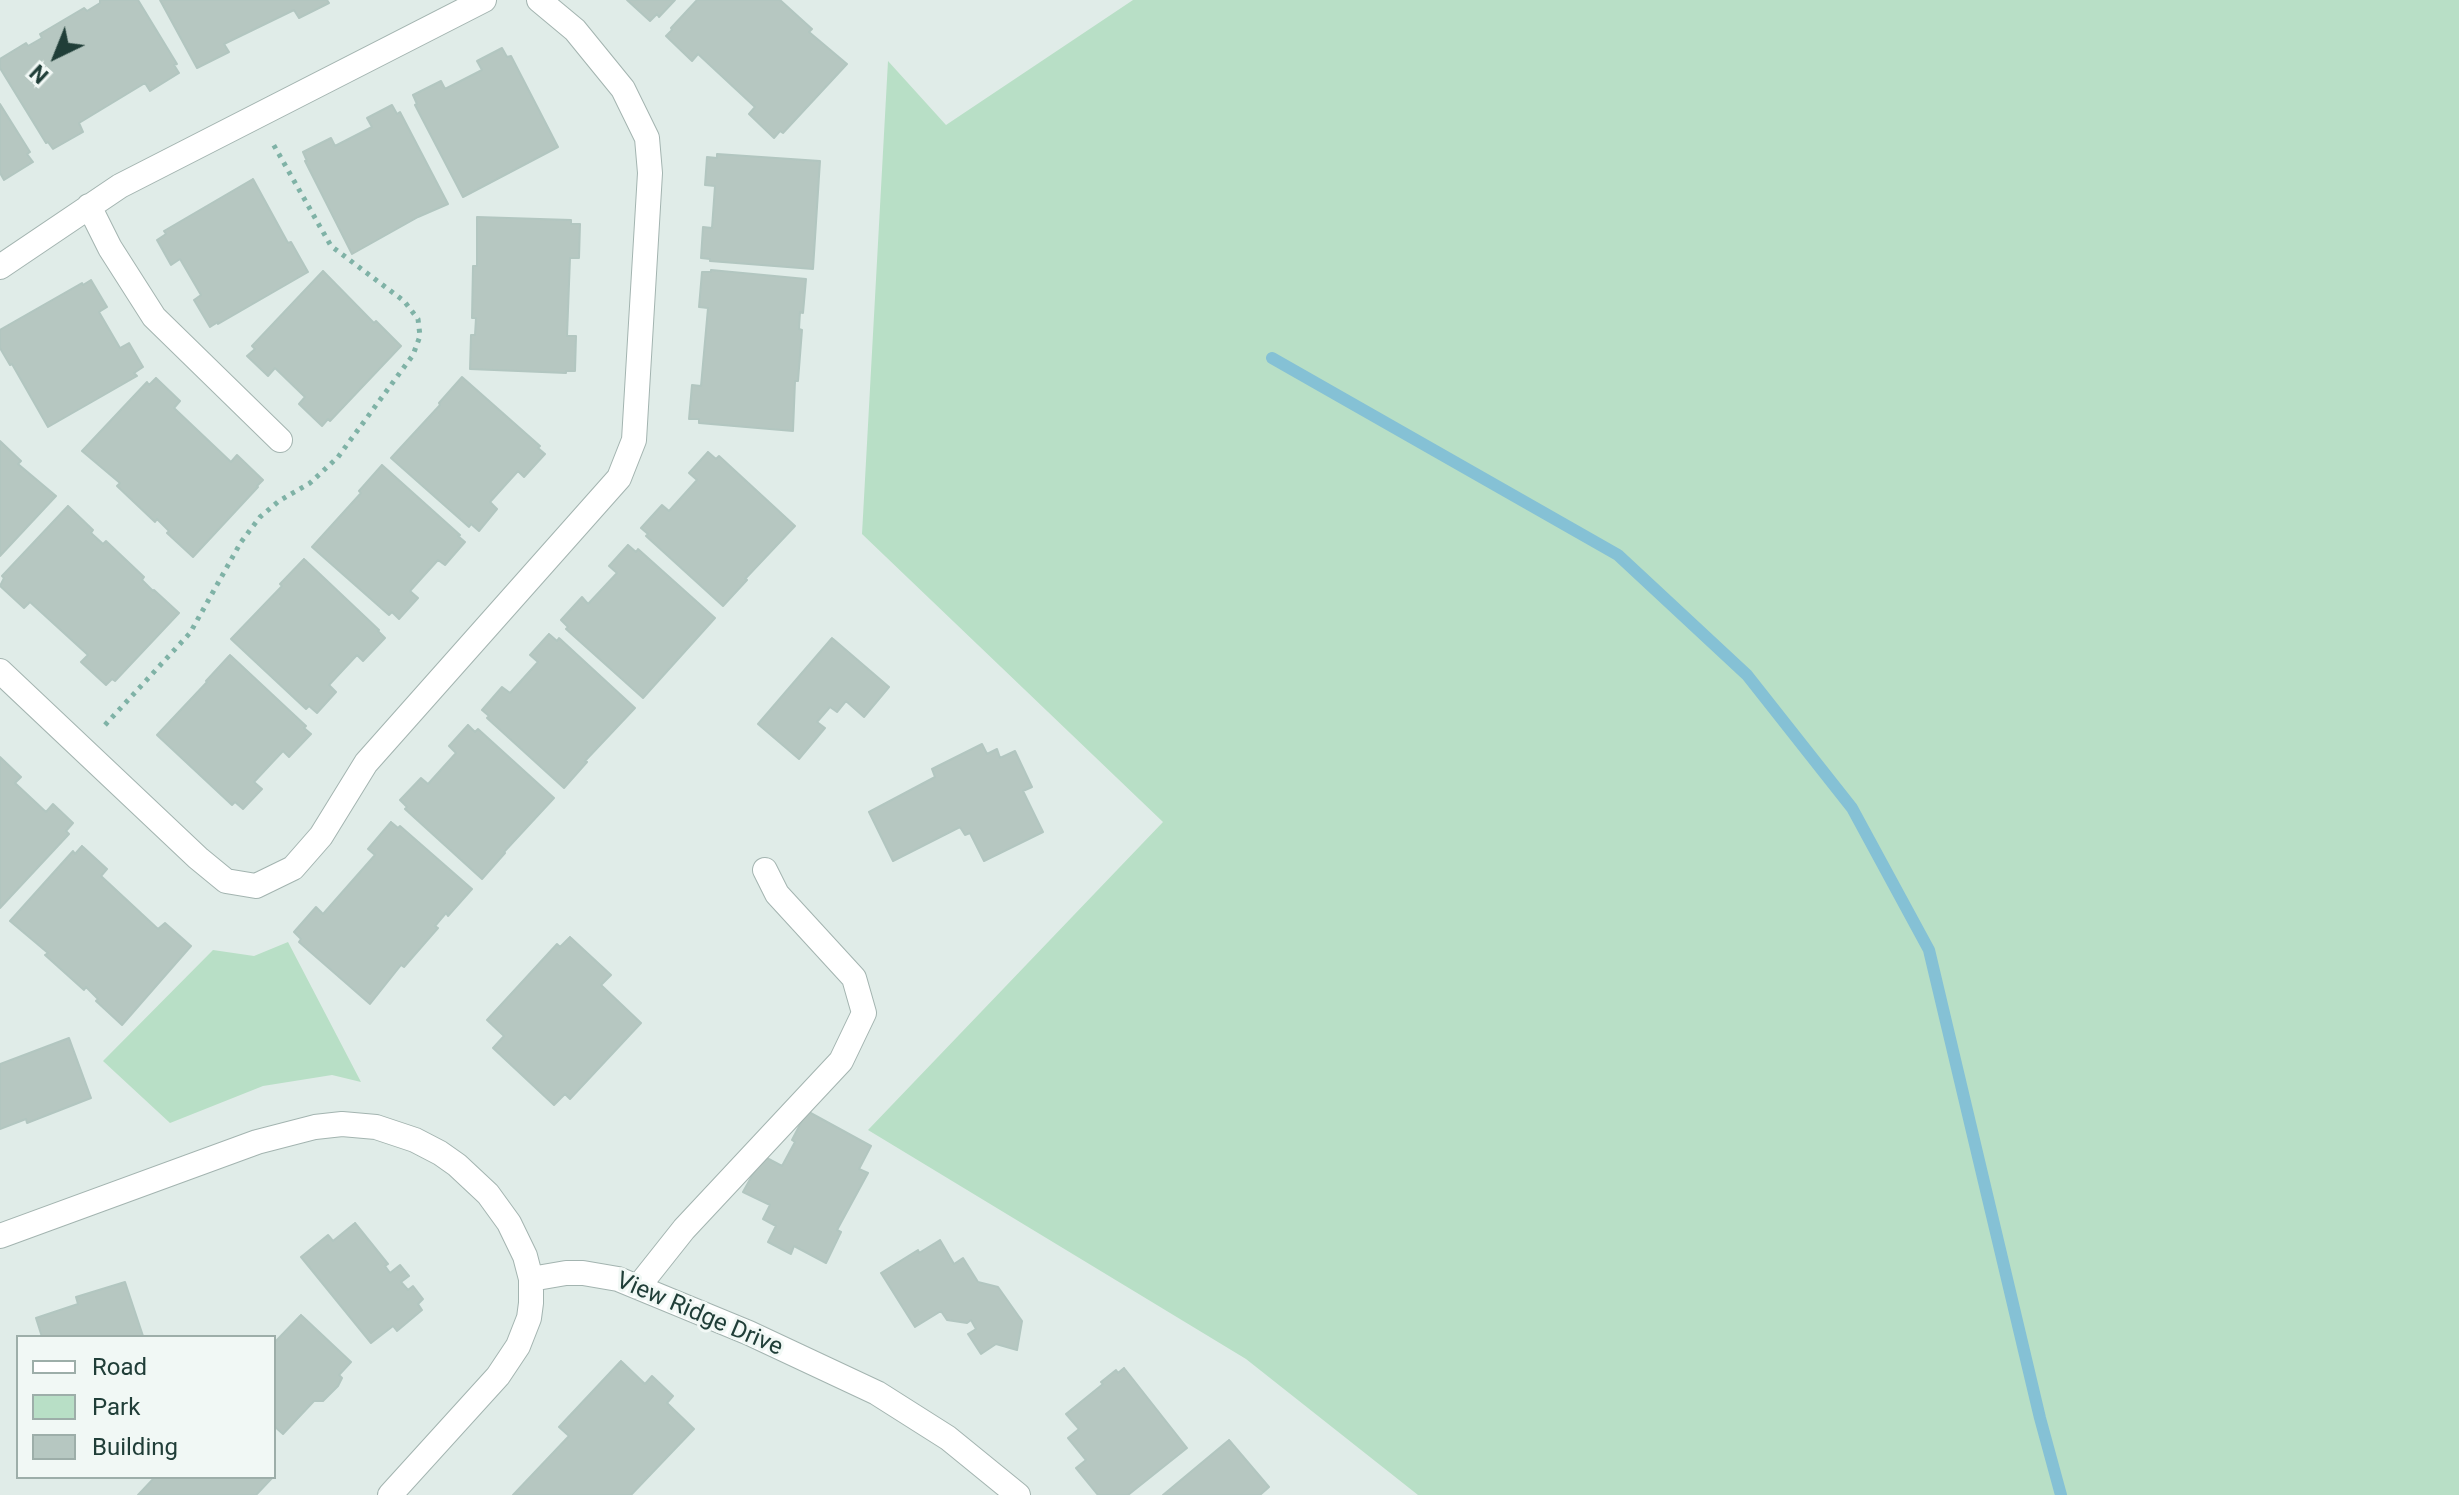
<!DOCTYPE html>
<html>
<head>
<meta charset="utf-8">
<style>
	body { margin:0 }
	#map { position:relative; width:2459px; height:1495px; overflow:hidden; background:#e0ece8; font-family:Roboto,sans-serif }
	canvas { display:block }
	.legend { position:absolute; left:16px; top:1335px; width:260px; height:144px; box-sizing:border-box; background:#f1f8f5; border:2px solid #9daea9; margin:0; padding:10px 14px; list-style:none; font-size:24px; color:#203e38 }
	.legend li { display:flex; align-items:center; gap:16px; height:40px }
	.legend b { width:40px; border:2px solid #9daea9 }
	.north { position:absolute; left:16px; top:16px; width:80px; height:80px; -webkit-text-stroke:6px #f1f8f5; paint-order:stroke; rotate:223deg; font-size:22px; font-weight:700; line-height:32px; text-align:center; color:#203e38 }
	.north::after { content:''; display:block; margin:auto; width:28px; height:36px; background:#203e38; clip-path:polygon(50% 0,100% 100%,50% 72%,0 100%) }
</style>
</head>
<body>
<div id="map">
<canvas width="2459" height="1495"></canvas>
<ul class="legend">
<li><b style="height:10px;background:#fff"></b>Road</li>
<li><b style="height:22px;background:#b8dfc6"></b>Park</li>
<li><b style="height:22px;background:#b6c7c1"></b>Building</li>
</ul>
<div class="north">N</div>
</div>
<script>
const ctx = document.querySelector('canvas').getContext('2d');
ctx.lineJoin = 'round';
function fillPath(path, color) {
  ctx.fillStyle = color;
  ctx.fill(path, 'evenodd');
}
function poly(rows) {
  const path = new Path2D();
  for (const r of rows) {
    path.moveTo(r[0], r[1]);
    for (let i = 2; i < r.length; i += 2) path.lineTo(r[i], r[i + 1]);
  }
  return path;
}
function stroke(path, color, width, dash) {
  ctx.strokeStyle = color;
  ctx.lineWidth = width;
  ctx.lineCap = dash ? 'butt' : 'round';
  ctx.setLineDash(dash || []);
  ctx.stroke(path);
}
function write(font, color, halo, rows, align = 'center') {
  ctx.font = font + ' Roboto,sans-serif';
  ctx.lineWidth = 6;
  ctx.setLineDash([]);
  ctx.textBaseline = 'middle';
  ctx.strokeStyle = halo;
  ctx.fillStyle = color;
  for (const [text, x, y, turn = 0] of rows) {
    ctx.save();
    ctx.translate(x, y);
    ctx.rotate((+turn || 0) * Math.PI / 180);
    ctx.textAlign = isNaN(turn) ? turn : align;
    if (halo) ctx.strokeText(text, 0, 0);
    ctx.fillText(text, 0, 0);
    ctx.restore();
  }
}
fillPath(poly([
	[1133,0,2459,0,2459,1495,1418,1495,1246,1359,868,1130,1163,822,862,534,888,61,946,125],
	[288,942,361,1082,332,1075,263,1086,170,1123,103,1061,213,950,254,956]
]), '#b8dfc6');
stroke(poly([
	[1272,358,1618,555,1747,675,1852,808,1929,950,2040,1418,2061,1495]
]), '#85c1d5', 12);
const building = poly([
	[100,0,138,0,177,64,174,65,179,73,150,91,145,83,79,123,83,132,53,149,48,142,46,143,0,68,0,59,26,43,28,46,42,38,40,34,84,8,87,11,100,3,100,0],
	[160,0,327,0,329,3,299,18,294,10,224,44,229,52,197,68,160,0],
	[627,0,675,0,659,17,657,14,650,21,627,0],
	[697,0,780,0,812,29,809,32,847,64,783,133,780,131,774,138,749,114,755,107,698,54,692,61,666,36,672,30,671,28,697,0],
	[502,48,507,57,511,56,558,147,463,197,415,105,417,104,413,95,441,81,445,89,482,70,477,61,502,48],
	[0,104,30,152,27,154,33,162,4,180,0,173,0,104],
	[392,105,397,114,400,112,448,204,418,217,352,254,305,161,307,161,303,152,331,138,335,146,372,127,367,118,392,105],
	[717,154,820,161,813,269,710,261,710,259,701,258,703,227,712,228,715,186,705,185,707,157,717,158,717,154],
	[253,179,288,243,291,242,308,272,218,324,218,322,210,327,194,300,201,295,180,259,171,265,157,240,166,234,164,231,253,179],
	[477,217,571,220,571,224,580,224,579,258,570,258,567,336,576,336,575,371,566,371,566,373,470,369,471,335,475,335,476,318,472,318,473,266,477,266,477,217],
	[711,270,806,279,803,313,800,312,799,329,802,330,798,381,795,381,793,431,699,423,699,419,689,419,692,385,701,386,708,308,699,307,702,272,711,272,711,270],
	[323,271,374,323,376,321,401,346,330,421,328,419,322,426,299,404,305,397,275,368,268,376,247,356,255,349,252,346,323,271],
	[91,280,107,307,99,312,120,348,129,343,143,367,134,373,137,376,48,427,12,364,10,365,0,348,0,330,82,283,83,285,91,280],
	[462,377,540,446,538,448,545,454,524,477,518,471,490,502,497,509,479,531,471,524,469,527,391,458,440,405,439,403,462,377],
	[156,378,180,401,174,408,231,462,237,455,263,480,257,486,258,487,193,557,167,533,169,531,157,519,155,522,117,486,120,483,82,451,147,382,149,385,156,378],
	[0,441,21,461,18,464,56,496,0,556,0,441],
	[708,452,716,459,719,456,795,526,745,579,747,580,723,606,646,536,648,534,641,528,662,505,669,511,697,480,689,473,708,452],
	[382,465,460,535,458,536,465,542,445,565,438,560,410,591,418,598,399,619,392,612,389,615,312,547,361,493,359,491,382,465],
	[68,506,93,530,91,533,103,544,106,541,144,577,142,580,153,591,154,590,179,613,115,681,112,679,106,685,81,662,88,655,30,602,24,608,0,586,4,578,2,576,68,506],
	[628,545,636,552,638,549,715,618,643,698,566,629,568,627,561,620,582,597,588,604,617,573,609,566,628,545],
	[304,559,379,630,378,631,385,638,363,661,357,655,329,685,336,692,317,713,309,706,306,709,231,639,282,586,280,584,304,559],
	[549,634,557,641,559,638,635,708,585,761,587,762,564,788,487,718,489,716,482,710,502,687,510,693,538,662,530,655,549,634],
	[832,638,889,687,864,717,846,701,837,712,830,707,817,722,825,728,799,759,758,724,832,638],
	[230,655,306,726,304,728,311,734,289,757,283,751,254,782,262,789,243,809,235,802,232,805,157,735,207,682,206,681,230,655],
	[468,725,475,732,478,729,554,798,504,852,505,853,482,879,405,809,407,807,400,800,421,778,428,784,456,753,449,746,468,725],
	[982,744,987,754,997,749,1000,758,1015,751,1032,787,1023,791,1043,832,984,861,970,833,965,835,960,827,893,861,869,812,935,777,932,769,982,744],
	[0,757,21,777,15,783,46,812,53,804,73,823,66,831,69,834,0,908,0,757],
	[391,822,398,828,400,826,472,889,448,916,446,913,435,926,438,928,404,967,401,965,370,1004,299,942,301,939,294,932,316,907,323,914,375,855,368,849,391,822],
	[82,846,107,869,101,876,158,929,165,923,191,946,122,1025,96,1001,98,999,86,987,84,990,45,955,48,953,10,921,73,851,75,854,82,846],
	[570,937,611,975,601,985,641,1023,570,1099,565,1094,554,1105,493,1048,504,1036,487,1020,557,944,560,947,570,937],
	[69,1038,91,1098,27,1123,26,1119,0,1129,0,1064,69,1038],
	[807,1111,871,1146,859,1169,868,1173,837,1230,841,1232,826,1263,794,1246,791,1254,768,1242,776,1226,763,1219,770,1205,743,1192,763,1156,782,1166,795,1142,792,1140,807,1111],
	[355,1223,388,1264,385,1266,390,1273,400,1265,409,1276,401,1282,408,1290,413,1286,423,1299,418,1304,422,1310,397,1331,393,1326,371,1343,301,1257,328,1235,333,1241,355,1223],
	[940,1240,954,1264,963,1258,978,1282,998,1287,1022,1321,1017,1350,996,1344,981,1354,968,1334,976,1329,971,1320,967,1323,947,1320,941,1311,915,1327,881,1273,918,1250,919,1253,940,1240],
	[125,1282,143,1336,42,1337,36,1318,78,1304,76,1297,125,1282],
	[301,1315,351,1362,339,1375,342,1378,338,1386,323,1401,314,1401,283,1434,274,1426,274,1343,301,1315],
	[621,1361,645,1384,652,1376,673,1396,667,1403,694,1429,631,1495,513,1495,569,1436,559,1427,621,1361],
	[1124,1368,1187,1448,1128,1495,1098,1495,1076,1468,1086,1460,1068,1438,1079,1429,1066,1414,1103,1384,1101,1382,1116,1370,1118,1373,1124,1368],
	[1229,1440,1269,1487,1260,1495,1163,1495,1229,1440],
	[155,1477,273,1477,256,1495,138,1495,155,1477]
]);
fillPath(building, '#b6c7c1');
stroke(building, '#b2c6c0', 2);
const minor = poly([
	[89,206,110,248,154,317,280,440],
	[0,267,120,186,484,0],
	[0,671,198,858,226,881,256,886,293,868,321,836,366,763,619,478,634,440,650,173,647,138,623,89,575,30,539,0],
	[0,1236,257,1142,315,1127,342,1124,376,1127,415,1140,440,1153,457,1165,488,1194,509,1223,525,1256,531,1279,531,1303,529,1318,518,1346,498,1376,390,1495],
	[531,1279,566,1273,583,1273,618,1279,749,1333,877,1393,948,1438,1018,1495],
	[638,1287,684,1229,841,1061,864,1013,854,978,777,894,765,870]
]);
stroke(minor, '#a3b4b0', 26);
stroke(poly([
	[105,725,190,633,241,542,260,517,279,501,310,483,338,457,413,355,420,336,418,319,404,301,331,246,272,142]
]), '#7fb2a6', 5, [4, 6]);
stroke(minor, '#fff', 24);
write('24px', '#203e38', '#f1f8f5', [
	["View Ridge Drive",699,1315,23]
]);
</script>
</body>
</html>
